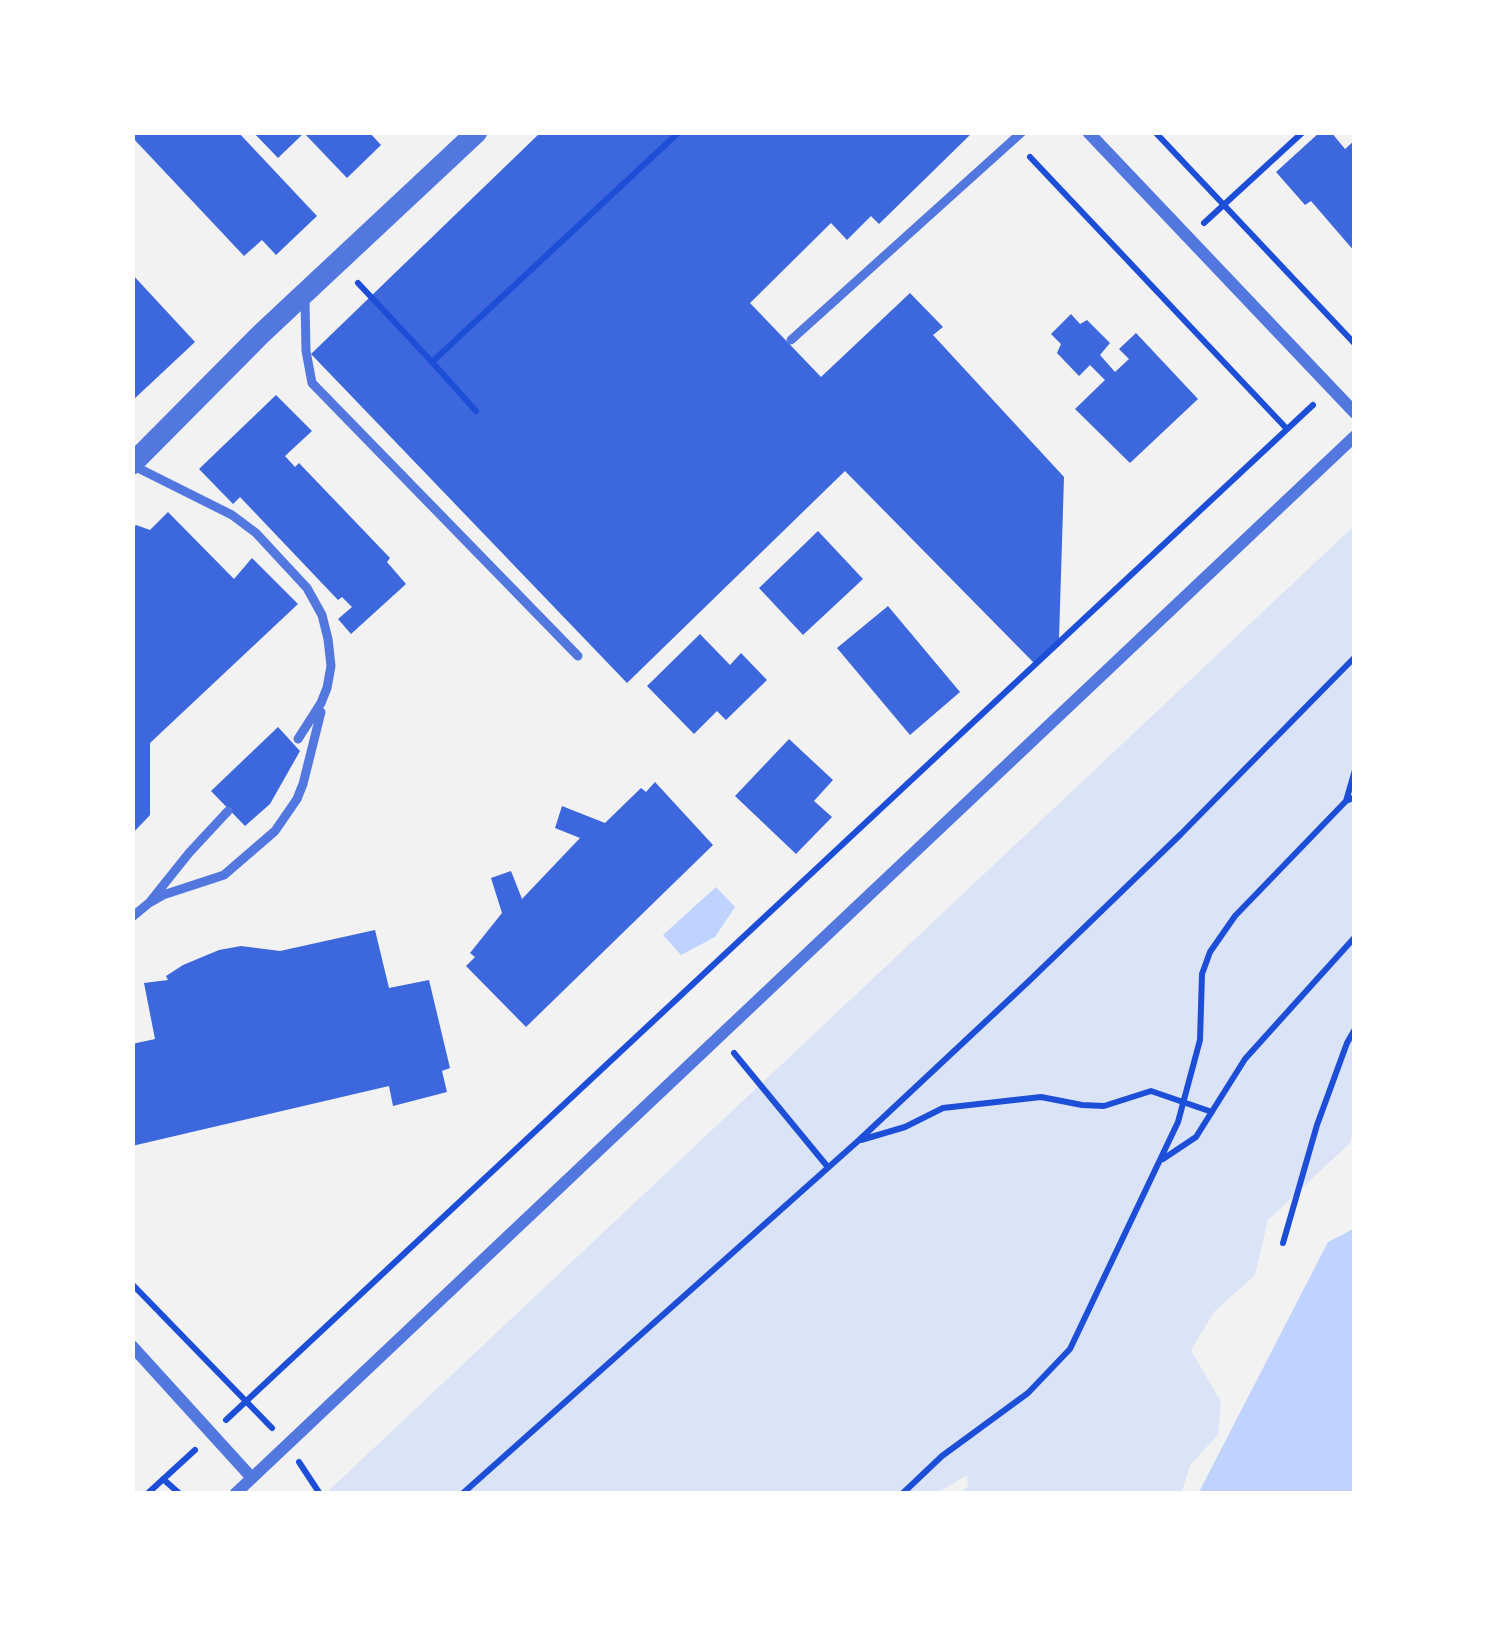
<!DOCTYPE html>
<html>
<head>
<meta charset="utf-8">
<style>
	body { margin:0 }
	#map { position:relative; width:1487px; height:1626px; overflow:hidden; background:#f2f2f2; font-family:"Noto Sans",sans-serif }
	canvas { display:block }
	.frame { position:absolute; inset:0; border:135px solid #fff; pointer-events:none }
</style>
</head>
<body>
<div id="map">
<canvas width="1487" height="1626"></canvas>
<div class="frame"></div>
</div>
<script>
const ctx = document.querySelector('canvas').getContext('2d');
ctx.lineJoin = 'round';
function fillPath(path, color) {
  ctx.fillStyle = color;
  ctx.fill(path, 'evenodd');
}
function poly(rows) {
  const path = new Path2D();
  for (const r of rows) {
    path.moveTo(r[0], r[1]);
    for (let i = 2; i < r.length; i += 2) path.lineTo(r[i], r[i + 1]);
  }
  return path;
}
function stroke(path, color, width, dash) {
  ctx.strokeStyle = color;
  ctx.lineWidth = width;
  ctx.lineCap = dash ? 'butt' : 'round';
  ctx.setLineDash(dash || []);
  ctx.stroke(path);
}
fillPath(poly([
	[1355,525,1355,1124,1350,1143,1268,1220,1255,1275,1214,1312,1191,1350,1221,1402,1218,1435,1190,1465,1182,1492,1179,1494,956,1494,968,1487,967,1475,936,1494,325,1494]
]), '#dbe4f7');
fillPath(poly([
	[716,887,735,907,715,937,681,955,663,935],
	[1355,1228,1355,1494,1198,1494,1328,1242]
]), '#bfd3fe');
fillPath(poly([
	[132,132,238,132,317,216,276,255,262,240,244,256,132,137],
	[253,132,369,132,381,145,347,178,304,133,278,158],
	[541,132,973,132,879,224,871,216,847,240,831,223,750,303,821,377,910,293,943,327,933,335,1064,477,1059,639,1035,664,845,471,627,683,311,354],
	[1320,132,1331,132,1345,149,1355,140,1355,252,1311,201,1305,205,1276,172],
	[132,274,195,342,132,401],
	[1071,314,1080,324,1087,320,1110,343,1100,355,1115,372,1129,359,1119,349,1136,333,1198,399,1130,463,1075,409,1105,380,1090,365,1079,376,1057,353,1061,344,1051,334],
	[276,395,312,431,285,456,295,467,299,463,390,558,387,562,406,584,351,634,338,619,352,607,342,597,338,600,240,497,233,504,199,469],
	[168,512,234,579,252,558,298,604,150,743,150,815,132,834,132,529,136,525,150,530],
	[818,531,863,579,803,635,759,588],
	[888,606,960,692,910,735,837,648],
	[700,634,730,665,741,653,767,680,726,720,717,711,694,734,647,686],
	[278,727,300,751,270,804,245,826,211,791],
	[789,739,833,780,814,801,832,817,796,854,735,796],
	[655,782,713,845,526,1027,466,966,475,957,470,953,502,913,491,878,511,871,522,899,580,838,555,828,562,806,605,823,641,788,646,792],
	[375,930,389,988,429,980,450,1068,442,1071,447,1092,393,1106,389,1086,132,1146,132,1044,155,1039,144,983,168,980,166,976,183,965,219,950,241,946,280,951]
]), '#3d67dc');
stroke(poly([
	[1155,132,1355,344],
	[1030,157,1287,429],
	[1204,223,1303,132],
	[358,283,432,362,679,132],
	[432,362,476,411],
	[1346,801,1355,770],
	[734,1053,827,1166],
	[861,1140,905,1127,943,1108,1041,1097,1082,1105,1104,1106,1151,1091,1212,1112],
	[1163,1159,1196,1137,1245,1059,1355,937],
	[1283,1243,1317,1125,1347,1043,1355,1029],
	[132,1284,272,1428],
	[226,1420,1313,405],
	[299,1462,320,1494],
	[163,1479,180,1494],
	[147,1494,195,1450],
	[462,1494,858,1141,1029,981,1181,834,1355,657],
	[902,1494,942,1456,1028,1393,1070,1349,1178,1122,1200,1040,1202,974,1210,952,1235,916,1346,801,1355,797]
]), '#1d4ed8', 6);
stroke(poly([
	[305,300,306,351,312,383,578,656],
	[791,340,1022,132],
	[134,466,232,515,256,533,307,588,322,615,328,639,331,666,327,688,321,703,298,739],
	[149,903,163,895,224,875,275,831,297,799,303,784,321,712],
	[132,917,149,903,189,853,228,811]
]), '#5277de', 9);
stroke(poly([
	[1088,132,1355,413],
	[132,1346,252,1478],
	[235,1494,1355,436]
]), '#5277de', 12);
stroke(poly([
	[132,464,261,334,477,132]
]), '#5277de', 21);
</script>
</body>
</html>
